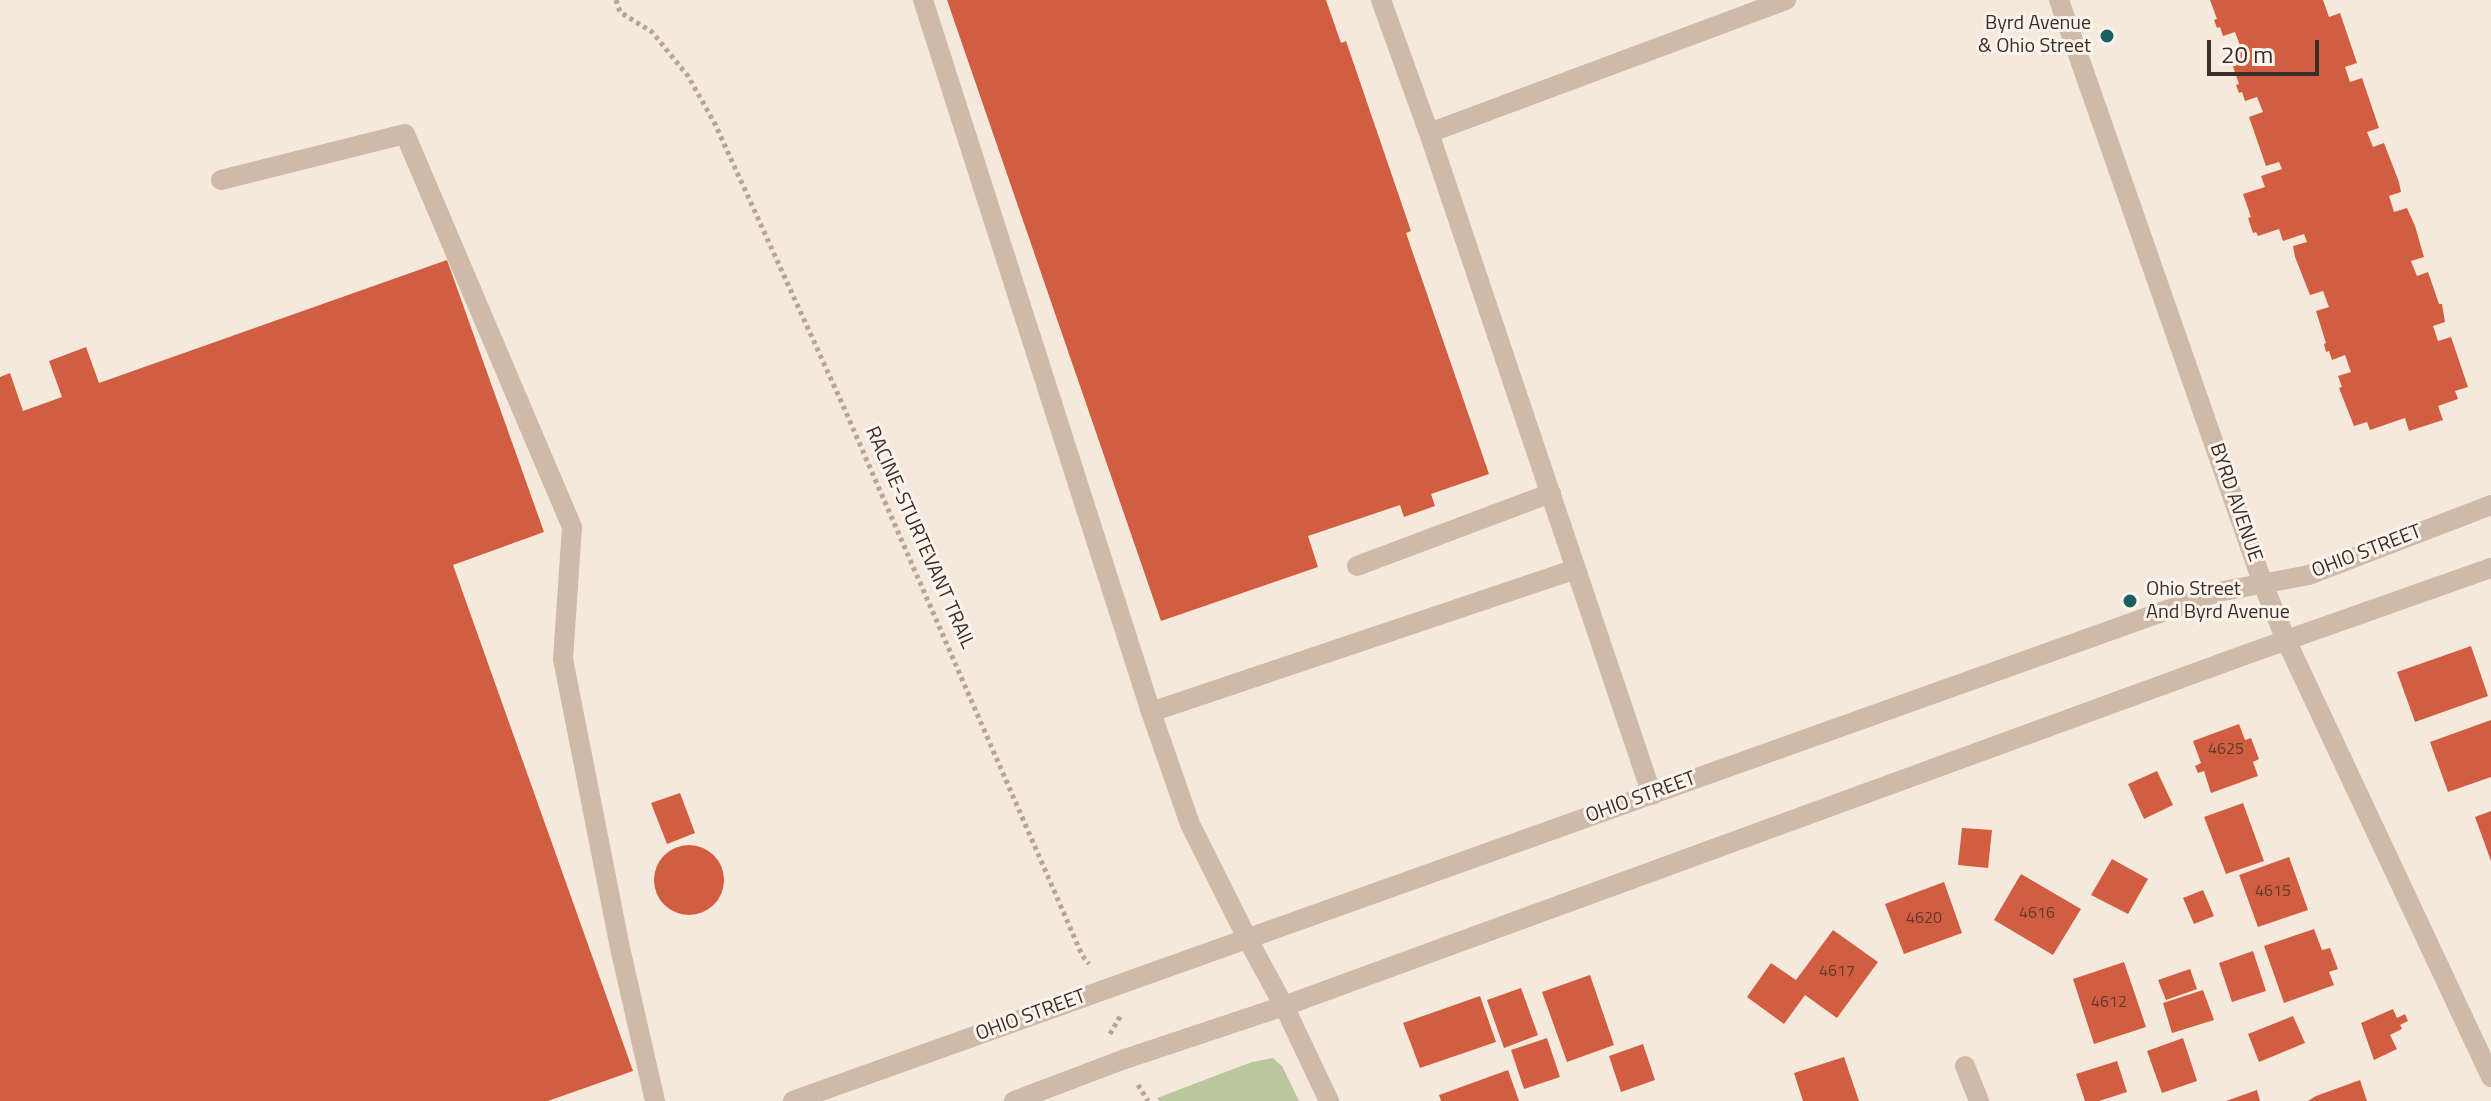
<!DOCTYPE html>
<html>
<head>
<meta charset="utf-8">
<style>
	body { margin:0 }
	#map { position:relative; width:2491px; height:1101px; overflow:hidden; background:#f5e9de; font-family:"Titillium Web",sans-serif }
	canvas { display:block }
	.scale { position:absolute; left:2207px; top:40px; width:112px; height:36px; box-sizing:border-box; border:4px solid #3b2e29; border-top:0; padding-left:10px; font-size:24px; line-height:28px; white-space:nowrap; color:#3b2e29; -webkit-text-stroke:6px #fcf4ec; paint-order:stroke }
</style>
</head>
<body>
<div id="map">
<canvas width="2491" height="1101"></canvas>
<div class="scale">20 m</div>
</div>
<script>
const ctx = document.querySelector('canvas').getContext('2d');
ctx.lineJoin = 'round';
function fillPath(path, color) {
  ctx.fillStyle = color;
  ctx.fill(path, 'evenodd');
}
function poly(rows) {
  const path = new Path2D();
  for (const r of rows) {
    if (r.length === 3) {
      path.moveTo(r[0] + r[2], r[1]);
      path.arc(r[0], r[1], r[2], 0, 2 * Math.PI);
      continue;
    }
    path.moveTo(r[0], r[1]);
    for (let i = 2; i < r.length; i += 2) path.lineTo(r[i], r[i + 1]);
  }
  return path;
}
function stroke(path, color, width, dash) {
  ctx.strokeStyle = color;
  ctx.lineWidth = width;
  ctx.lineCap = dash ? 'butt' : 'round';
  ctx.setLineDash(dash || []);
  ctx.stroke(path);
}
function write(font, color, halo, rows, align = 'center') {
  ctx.font = font + ' "Titillium Web",sans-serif';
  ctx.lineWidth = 6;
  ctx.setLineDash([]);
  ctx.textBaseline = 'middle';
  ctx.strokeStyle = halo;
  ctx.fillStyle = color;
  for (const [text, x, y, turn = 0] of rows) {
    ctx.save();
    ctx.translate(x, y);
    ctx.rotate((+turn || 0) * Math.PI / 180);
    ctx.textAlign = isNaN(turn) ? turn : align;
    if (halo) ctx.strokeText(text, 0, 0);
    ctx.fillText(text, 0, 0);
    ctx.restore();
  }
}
fillPath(poly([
	[1273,1058,1282,1066,1299,1101,1159,1101,1157,1098,1252,1062]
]), '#bac69c');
fillPath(poly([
	[947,0,1326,0,1341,43,1346,41,1411,231,1406,233,1489,474,1431,494,1435,506,1404,517,1400,505,1308,536,1318,567,1161,621],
	[2210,0,2323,0,2329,17,2340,13,2357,63,2345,67,2350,82,2362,78,2379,128,2367,132,2373,147,2384,143,2399,182,2401,192,2389,196,2394,212,2407,208,2415,226,2424,257,2411,261,2417,276,2428,272,2439,304,2442,304,2445,322,2433,326,2438,341,2451,337,2468,387,2455,391,2458,399,2438,406,2443,420,2409,431,2405,418,2370,430,2367,422,2354,426,2339,388,2342,387,2338,376,2351,372,2345,355,2332,360,2329,351,2326,352,2324,344,2326,343,2316,311,2329,307,2323,291,2310,295,2295,257,2293,246,2307,242,2304,234,2283,241,2279,229,2258,236,2256,232,2253,233,2248,218,2251,217,2243,194,2265,187,2261,176,2282,169,2279,162,2266,166,2249,117,2263,112,2257,97,2245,101,2242,92,2239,93,2236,85,2239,84,2228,52,2241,48,2235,32,2223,36,2220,27,2217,28,2214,20,2217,19],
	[447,260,544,532,453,565,633,1071,548,1101,0,1101,0,377,10,373,23,411,62,397,49,361,86,347,99,383],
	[2471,646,2488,696,2415,722,2397,672],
	[2491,720,2491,777,2448,792,2430,742],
	[2239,724,2245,740,2251,738,2259,759,2253,762,2258,776,2211,793,2204,771,2198,773,2195,766,2201,763,2193,741],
	[2157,771,2173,805,2144,819,2128,784],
	[680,793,695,833,667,844,651,803],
	[2243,803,2264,861,2226,874,2204,817],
	[2491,811,2491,861,2475,817],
	[1962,828,1992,830,1988,868,1958,865],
	[689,880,35],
	[2289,857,2308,910,2258,927,2239,875],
	[2112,859,2148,879,2128,914,2091,895],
	[2021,874,2081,909,2053,955,1994,920],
	[1944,882,1962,933,1904,954,1885,904],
	[2203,890,2214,916,2194,924,2183,898],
	[2314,929,2322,950,2330,948,2338,969,2329,972,2334,985,2284,1003,2264,946],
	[1833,930,1878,962,1837,1018,1805,995,1784,1024,1747,997,1771,963,1796,980],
	[2253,951,2266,991,2232,1002,2219,963],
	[2124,962,2146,1027,2094,1044,2073,979],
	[2190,969,2197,989,2166,1000,2158,980],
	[1590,975,1614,1045,1567,1062,1542,992],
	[1521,988,1538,1035,1504,1048,1487,1000],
	[2203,990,2214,1020,2172,1033,2163,1003],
	[1480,996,1496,1042,1420,1068,1403,1023],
	[2393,1009,2397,1018,2405,1014,2408,1021,2400,1025,2402,1029,2390,1035,2397,1049,2374,1060,2361,1023],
	[2293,1016,2305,1043,2259,1062,2248,1034],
	[1547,1038,1560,1077,1524,1089,1511,1050],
	[2183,1038,2197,1081,2162,1093,2147,1051],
	[1643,1044,1655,1080,1621,1092,1609,1056],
	[1844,1057,1859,1101,1803,1101,1794,1073],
	[2117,1061,2127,1092,2099,1101,2085,1101,2076,1074],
	[1508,1070,1519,1101,1441,1101,1439,1095],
	[2360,1080,2367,1101,2308,1101,2316,1096],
	[2257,1090,2260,1101,2226,1101]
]), '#d15e40');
stroke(poly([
	[616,0,620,12,652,32,688,76,715,124,841,401,1082,955,1089,964],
	[1110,1034,1121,1015],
	[1138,1085,1148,1101]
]), '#bba292', 5, [4, 4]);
stroke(poly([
	[923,0,1151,712],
	[1381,0,1429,133],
	[221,180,405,134,572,527,563,659,620,948,655,1101],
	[1357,566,1551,493],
	[1652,795,1429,133,1786,0],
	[1247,938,1190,824,1151,712,1576,569]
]), '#cfb9a8', 20);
stroke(poly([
	[2059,0,2263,584,2286,640,2491,1077],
	[1247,938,1284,1006,1329,1101],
	[1965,1066,1979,1101]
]), '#cfb9a8', 20);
stroke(poly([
	[793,1101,2218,592,2309,575,2491,505],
	[1014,1101,1122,1060,1284,1006,2250,653,2491,568]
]), '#cfb9a8', 20);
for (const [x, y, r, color] of [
	[2107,36,8,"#1a5f62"],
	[2130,601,8,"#1a5f62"]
]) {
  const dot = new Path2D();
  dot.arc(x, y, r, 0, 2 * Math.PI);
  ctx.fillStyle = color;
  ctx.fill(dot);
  stroke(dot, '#fcf4ec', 3);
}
write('16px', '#603a2f', null, [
	["4625",2226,750],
	["4615",2273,892],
	["4616",2037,914],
	["4620",1924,919],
	["4617",1837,972],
	["4612",2109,1003]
]);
write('20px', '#3b2e29', '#fcf4ec', [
	["Byrd Avenue",2091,24],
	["& Ohio Street",2091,47],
	["Ohio Street",2146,590,"left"],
	["And Byrd Avenue",2146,613,"left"]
], 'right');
write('20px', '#3b2e29', '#fcf4ec', [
	["BYRD AVENUE",2235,503,71],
	["RACINE-STURTEVANT TRAIL",919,538,66],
	["OHIO STREET",2367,552,-21],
	["OHIO STREET",1641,798,-20],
	["OHIO STREET",1031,1016,-20]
]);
</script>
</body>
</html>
